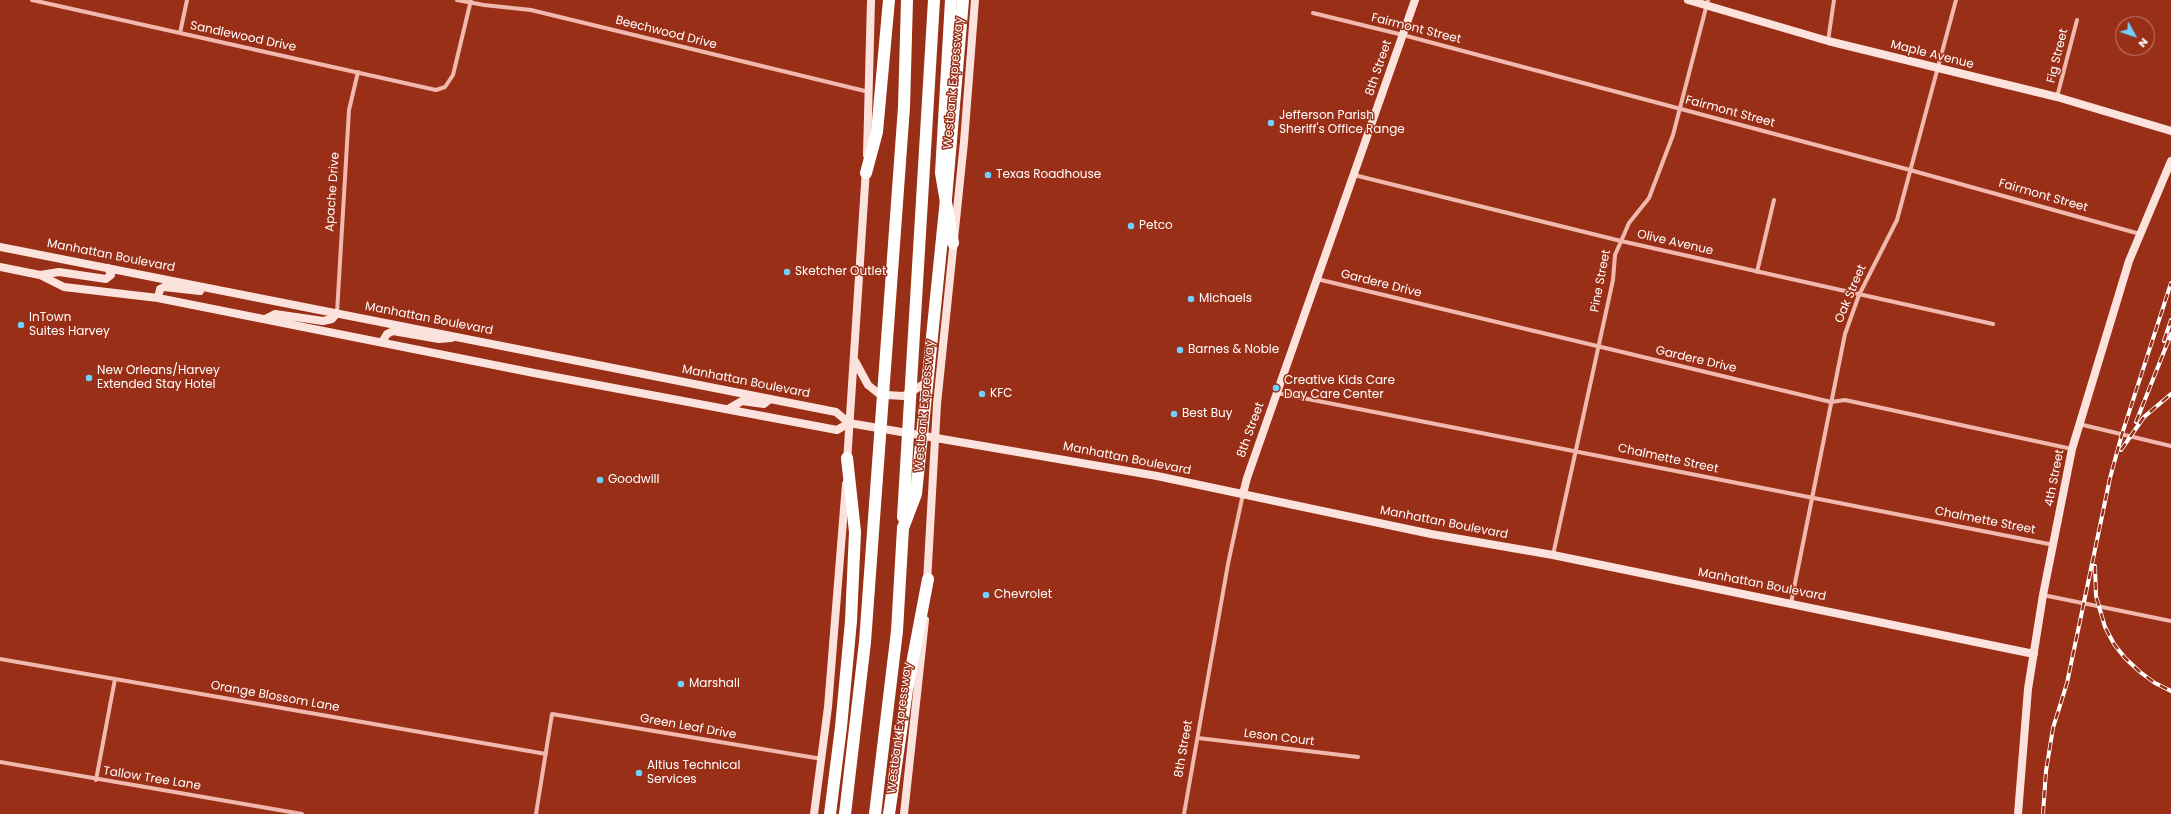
<!DOCTYPE html>
<html>
<head>
<meta charset="utf-8">
<style>
	body { margin:0 }
	#map { position:relative; width:2171px; height:814px; overflow:hidden; background:#9a2f18; font-family:Poppins,sans-serif }
	canvas { display:block }
	.north { position:absolute; left:2115px; top:16px; width:40px; height:40px; box-sizing:border-box; background:#9a2f18; border:1px solid #c28274; border-radius:50%; rotate:130deg; font-size:11px; font-weight:700; line-height:16px; text-align:center; color:#fff }
	.north::after { content:''; display:block; margin:auto; width:14px; height:18px; background:#6fd1ff; clip-path:polygon(50% 0,100% 100%,50% 72%,0 100%) }
</style>
</head>
<body>
<div id="map">
<canvas width="2171" height="814"></canvas>
<div class="north">N</div>
</div>
<script>
const ctx = document.querySelector('canvas').getContext('2d');
ctx.lineJoin = 'round';
function poly(rows) {
  const path = new Path2D();
  for (const r of rows) {
    path.moveTo(r[0], r[1]);
    for (let i = 2; i < r.length; i += 2) path.lineTo(r[i], r[i + 1]);
  }
  return path;
}
function stroke(path, color, width, dash) {
  ctx.strokeStyle = color;
  ctx.lineWidth = width;
  ctx.lineCap = dash ? 'butt' : 'round';
  ctx.setLineDash(dash || []);
  ctx.stroke(path);
}
function write(font, color, halo, rows, align = 'center') {
  ctx.font = font + ' Poppins,sans-serif';
  ctx.lineWidth = 3;
  ctx.setLineDash([]);
  ctx.textBaseline = 'middle';
  ctx.strokeStyle = halo;
  ctx.fillStyle = color;
  for (const [text, x, y, turn = 0] of rows) {
    ctx.save();
    ctx.translate(x, y);
    ctx.rotate((+turn || 0) * Math.PI / 180);
    ctx.textAlign = isNaN(turn) ? turn : align;
    if (halo) ctx.strokeText(text, 0, 0);
    ctx.fillText(text, 0, 0);
    ctx.restore();
  }
}
stroke(poly([
	[32,0,436,90,445,87,453,75,471,0],
	[457,0,484,5,531,10,869,92],
	[1313,13,1403,35,1910,170,2140,234],
	[180,33,187,0],
	[1828,41,1834,0],
	[2057,97,2077,20],
	[1354,175,1621,241,1993,324],
	[1757,272,1774,200],
	[1317,279,1831,402,1845,400,2072,449],
	[337,313,349,110,358,72],
	[1277,393,2054,545],
	[2079,424,2171,446],
	[1553,555,1613,280,1615,255,1629,223,1649,198,1673,135,1708,0],
	[2043,595,2171,621],
	[1791,603,1845,334,1859,295,1897,220,1956,0],
	[0,659,546,754],
	[1198,738,1358,757],
	[0,762,302,814],
	[96,780,115,679],
	[536,814,552,714,822,759],
	[1184,814,1228,564,1243,494]
]), '#f1b9ae', 4);
stroke(poly([
	[1688,0,1828,41,2057,97,2171,131],
	[867,155,871,0],
	[0,247,836,412,849,423,1157,476,1431,534,1553,555,2034,654],
	[0,267,40,275,64,287,158,298,534,373,837,430,849,423],
	[40,275,59,272,106,279,111,275,108,268],
	[158,298,160,289,164,287,200,291],
	[265,319,275,314,323,321,332,319,337,313],
	[382,342,387,334,393,331,439,339,451,338],
	[855,361,868,385,878,393,886,395,904,396,929,381],
	[728,409,742,401,764,404,770,399],
	[847,462,866,169],
	[1243,494,1247,478,1415,0],
	[927,582,937,404,964,142,975,0],
	[814,814,828,707,846,484],
	[904,814,925,620],
	[2018,814,2028,689,2043,595,2072,449,2129,261,2171,161]
]), '#fce2dd', 8);
stroke(poly([
	[951,0,941,173,953,243],
	[866,173,877,132,889,0],
	[830,814,841,727,851,621,855,532,847,458],
	[875,814,897,631,903,528],
	[889,814,907,690,928,579]
]), '#fff', 12);
const rail = poly([
	[2164,341,2171,320],
	[2136,422,2171,334],
	[2121,450,2144,417,2171,394],
	[2095,566,2096,596,2105,627,2114,644,2125,658,2140,672,2155,683,2171,691],
	[2043,814,2046,771,2053,728,2067,683,2110,478,2122,434,2171,283]
]);
stroke(rail, '#fff', 4);
stroke(rail, '#9a2f18', 2.5, [8]);
stroke(poly([
	[903,517,934,0],
	[903,528,916,494,946,199,963,0],
	[845,814,865,642,904,107,907,0]
]), '#fff', 12);
for (const [x, y, r, color] of [
	[1271,123,4,"#6fd1ff"],
	[988,175,4,"#6fd1ff"],
	[1131,226,4,"#6fd1ff"],
	[787,272,4,"#6fd1ff"],
	[1191,299,4,"#6fd1ff"],
	[21,325,4,"#6fd1ff"],
	[1180,350,4,"#6fd1ff"],
	[89,378,4,"#6fd1ff"],
	[1276,388,4,"#6fd1ff"],
	[982,394,4,"#6fd1ff"],
	[1174,414,4,"#6fd1ff"],
	[600,480,4,"#6fd1ff"],
	[986,595,4,"#6fd1ff"],
	[681,684,4,"#6fd1ff"],
	[639,773,4,"#6fd1ff"]
]) {
  const dot = new Path2D();
  dot.arc(x, y, r, 0, 2 * Math.PI);
  ctx.fillStyle = color;
  ctx.fill(dot);
  stroke(dot, '#9a2f18', 1.5);
}
write('12px', '#fff', '#9a2f18', [
	["Fairmont Street",1416,29,14],
	["Beechwood Drive",666,33,14],
	["Sandlewood Drive",243,37,12],
	["Maple Avenue",1932,55,14],
	["Fig Street",2058,56,-76],
	["8th Street",1379,68,-71],
	["Westbank Expressway",954,83,-85],
	["Fairmont Street",1730,112,15],
	["Apache Drive",333,192,-86],
	["Fairmont Street",2043,196,16],
	["Olive Avenue",1675,243,13],
	["Manhattan Boulevard",111,256,11],
	["Pine Street",1601,281,-79],
	["Gardere Drive",1381,284,14],
	["Oak Street",1851,294,-67],
	["Manhattan Boulevard",429,319,11],
	["Gardere Drive",1696,360,13],
	["Manhattan Boulevard",746,382,11],
	["Westbank Expressway",925,406,-85],
	["8th Street",1251,430,-70],
	["Manhattan Boulevard",1127,459,11],
	["Chalmette Street",1668,459,12],
	["4th Street",2055,478,-79],
	["Chalmette Street",1985,521,11],
	["Manhattan Boulevard",1444,523,11],
	["Manhattan Boulevard",1762,585,11],
	["Orange Blossom Lane",275,697,10],
	["Green Leaf Drive",688,727,10],
	["Westbank Expressway",900,728,-83],
	["Leson Court",1279,738,7],
	["8th Street",1184,749,-80],
	["Tallow Tree Lane",152,779,9]
]);
write('12px', '#fff', '#9a2f18', [
	["Jefferson Parish",1279,116],
	["Sheriff's Office Range",1279,130],
	["Texas Roadhouse",996,175],
	["Petco",1139,226],
	["Sketcher Outlet",795,272],
	["Michaels",1199,299],
	["InTown",29,318],
	["Suites Harvey",29,332],
	["Barnes & Noble",1188,350],
	["New Orleans/Harvey",97,371],
	["Extended Stay Hotel",97,385],
	["Creative Kids Care",1284,381],
	["Day Care Center",1284,395],
	["KFC",990,394],
	["Best Buy",1182,414],
	["Goodwill",608,480],
	["Chevrolet",994,595],
	["Marshall",689,684],
	["Altius Technical",647,766],
	["Services",647,780]
], 'left');
</script>
</body>
</html>
